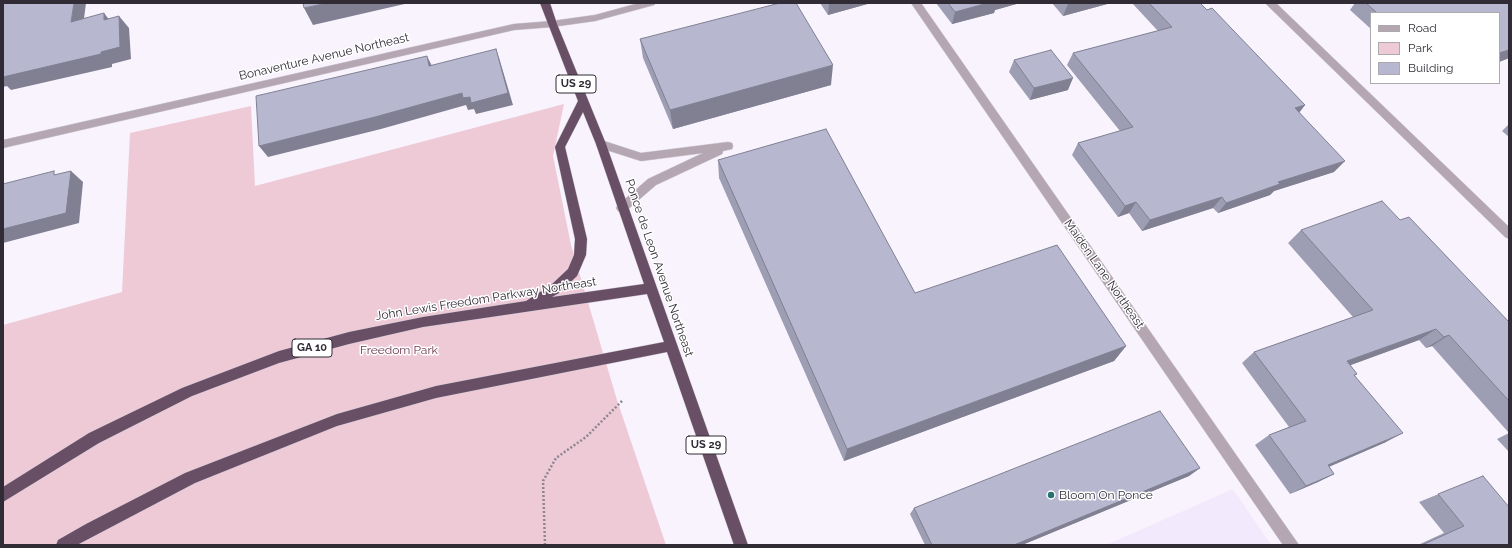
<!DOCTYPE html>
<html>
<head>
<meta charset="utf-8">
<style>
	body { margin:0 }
	#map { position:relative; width:1512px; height:548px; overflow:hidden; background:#f8f3fd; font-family:Raleway,sans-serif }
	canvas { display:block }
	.frame { position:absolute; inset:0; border:4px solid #302b35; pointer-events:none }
	.legend { position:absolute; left:1370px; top:12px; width:130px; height:72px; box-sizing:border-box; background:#fff; border:1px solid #acaaae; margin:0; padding:5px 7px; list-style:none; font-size:12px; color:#302b35 }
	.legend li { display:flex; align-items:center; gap:8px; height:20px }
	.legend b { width:20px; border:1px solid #acaaae }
</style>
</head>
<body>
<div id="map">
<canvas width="1512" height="548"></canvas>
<div class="frame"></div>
<ul class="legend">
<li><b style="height:5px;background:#b4a7b2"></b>Road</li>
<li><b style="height:11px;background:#eecad7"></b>Park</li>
<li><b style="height:11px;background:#b7b7d0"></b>Building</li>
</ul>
</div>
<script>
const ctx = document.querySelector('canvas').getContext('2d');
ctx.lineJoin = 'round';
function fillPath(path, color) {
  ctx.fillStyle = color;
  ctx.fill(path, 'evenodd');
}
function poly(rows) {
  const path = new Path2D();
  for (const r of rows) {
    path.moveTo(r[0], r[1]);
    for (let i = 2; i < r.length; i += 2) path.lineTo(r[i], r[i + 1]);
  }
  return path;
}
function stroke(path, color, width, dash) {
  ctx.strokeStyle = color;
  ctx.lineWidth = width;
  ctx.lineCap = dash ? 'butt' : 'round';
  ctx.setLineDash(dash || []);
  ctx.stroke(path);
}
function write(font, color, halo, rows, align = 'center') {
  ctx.font = font + ' Raleway,sans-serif';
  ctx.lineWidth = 3;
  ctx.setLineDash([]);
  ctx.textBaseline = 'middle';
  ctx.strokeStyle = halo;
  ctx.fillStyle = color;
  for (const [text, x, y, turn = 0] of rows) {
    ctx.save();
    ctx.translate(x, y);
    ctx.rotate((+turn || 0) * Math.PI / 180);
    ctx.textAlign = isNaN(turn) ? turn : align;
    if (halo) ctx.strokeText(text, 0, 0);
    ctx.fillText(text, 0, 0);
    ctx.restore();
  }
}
fillPath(poly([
	[1233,489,1271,545,1106,545]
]), '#f3e9fc');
fillPath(poly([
	[564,104,553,156,571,245,617,400,666,545,3,545,3,325,122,292,130,133,251,106,255,186]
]), '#eecad7');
const minor = poly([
	[639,3,656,3,654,5,595,21,552,27,514,30,3,148,3,140,514,24,552,21,595,15,639,3],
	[911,3,921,3,1299,545,1283,545,911,3],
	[1265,3,1276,3,1509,227,1509,239,1505,237,1265,3],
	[601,140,641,153,728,142,732,143,733,146,732,149,723,151,722,154,656,185,626,211,622,213,618,211,616,208,618,205,648,179,703,153,641,161,597,147,596,144,597,141,601,140]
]);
const highway = poly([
	[540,3,550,3,557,24,606,144,748,545,734,545,667,352,436,398,337,426,195,483,77,545,56,545,58,540,86,524,185,473,337,414,436,386,664,342,647,294,423,327,349,344,279,363,192,396,99,443,3,502,3,487,89,433,182,388,279,351,349,332,423,317,526,301,551,285,568,269,574,255,575,239,555,147,578,101,540,3],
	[583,112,596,144,644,284,552,297,559,293,577,276,586,255,587,239,565,147,583,112]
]);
stroke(minor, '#d4cfd9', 1);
stroke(highway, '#d4cfd9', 1);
stroke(poly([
	[545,545,543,481,556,458,586,437,622,401]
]), '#8b8690', 2.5, [2, 2]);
fillPath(minor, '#b4a7b2');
fillPath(highway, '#694f66');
fillPath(poly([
	[820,3,871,3,828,15],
	[936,3,1020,3,995,10,994,13,952,24],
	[1052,3,1111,3,1063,16],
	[1132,3,1200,3,1305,105,1299,112,1334,172,1274,191,1270,195,1218,213,1213,208,1142,231,1129,213,1118,217,1072,155,1078,143,1120,131,1067,65,1073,53,1158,31],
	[1355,3,1509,3,1509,58,1499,62,1499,13,1371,13,1371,29,1350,10],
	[640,39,831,85,673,129,643,58],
	[1014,60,1068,90,1030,100,1009,72],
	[1509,124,1509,137,1502,131],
	[718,160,915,293,1126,346,1114,361,844,461,719,178],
	[1400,220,1509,322,1509,452,1497,439,1509,433,1432,346,1426,348,1419,340,1350,365,1357,374,1355,375,1386,442,1329,467,1334,474,1318,482,1290,494,1255,445,1269,435,1289,427,1242,363,1254,352,1353,317,1288,243,1301,230],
	[1200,468,1189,476,1022,545,925,545,910,514,914,508],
	[1483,476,1509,545,1418,545,1444,533,1419,502]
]), '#9d9db3');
fillPath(poly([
	[74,3,86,3,82,34,71,22],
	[327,3,409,3,313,25,304,8],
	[829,3,871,3,828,15],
	[988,3,1020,3,995,10,994,13,952,24,955,12],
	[1072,3,1111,3,1063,16,1068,4],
	[104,13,114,26,104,20],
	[119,16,129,28,131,59,112,64,112,67,11,90,7,86,3,87,3,76],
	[496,49,500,61,513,105,476,114,474,109,468,110,466,105,381,129,268,157,259,146,462,93,470,97],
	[1509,50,1509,58,1499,62,1499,53],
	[427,56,433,68,429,66],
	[833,65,831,85,673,129,670,110],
	[1073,78,1068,90,1030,100,1034,88],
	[1305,105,1296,117,1295,108],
	[1345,161,1334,172,1274,191,1270,195,1218,213,1226,203,1278,182],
	[71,171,83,182,79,223,3,243,3,229],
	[1222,197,1213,208,1142,231,1150,220],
	[1136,202,1129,213,1118,217,1125,206],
	[1436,329,1419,340,1332,372,1347,361],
	[1449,335,1432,346,1426,348,1444,337],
	[1126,346,1114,361,844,461,847,449],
	[1403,433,1386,442,1312,474,1328,465],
	[1200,468,1189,476,1022,545,1014,545],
	[1334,474,1318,482,1290,494,1306,486]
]), '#808092');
const building = poly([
	[7,3,74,3,71,22,104,13,104,20,119,16,120,47,101,52,101,54,3,77,3,4,7,3],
	[303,3,327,3,304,8,303,3],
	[780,3,796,3,833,65,670,110,640,39,780,3],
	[948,3,988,3,955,12,948,3],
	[1149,3,1200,3,1207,10,1212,8,1232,29,1305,105,1295,108,1345,161,1278,182,1280,184,1226,203,1222,197,1150,220,1136,202,1125,206,1078,143,1133,127,1073,53,1172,27,1149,3],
	[1366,3,1509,3,1509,50,1499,53,1499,13,1377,13,1366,3],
	[496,49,508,93,471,103,470,97,463,98,462,93,375,117,259,146,256,96,427,56,429,66,496,49],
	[1051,50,1073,78,1034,88,1014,60,1051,50],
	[826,129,915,293,1057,245,1126,346,847,449,718,160,826,129],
	[54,171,54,175,71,171,66,213,3,229,3,184,54,171],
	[1382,201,1400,220,1409,217,1509,322,1509,401,1449,335,1444,337,1436,329,1347,361,1357,374,1354,375,1403,433,1328,465,1334,474,1306,486,1269,435,1306,421,1254,352,1373,310,1301,230,1382,201],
	[1160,411,1200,468,1014,545,932,545,914,508,1160,411],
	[1483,476,1509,507,1509,545,1422,545,1464,526,1438,494,1483,476]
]);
fillPath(building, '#b7b7d0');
stroke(building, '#808092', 1);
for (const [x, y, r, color] of [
	[1051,495,4,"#287274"]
]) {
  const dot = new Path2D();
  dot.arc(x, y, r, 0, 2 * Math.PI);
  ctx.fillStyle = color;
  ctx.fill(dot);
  stroke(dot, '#fff', 1.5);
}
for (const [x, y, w] of [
	[576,84,40],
	[312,348,40],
	[706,445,40]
]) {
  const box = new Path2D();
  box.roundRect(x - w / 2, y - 9, w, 18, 3);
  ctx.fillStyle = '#fff';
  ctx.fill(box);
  stroke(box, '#302b35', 1);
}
write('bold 11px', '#302b35', null, [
	["US 29",576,84],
	["GA 10",312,348],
	["US 29",706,445]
]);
write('12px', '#302b35', '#fff', [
	["Bonaventure Avenue Northeast",324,57,-13],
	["Ponce de Leon Avenue Northeast",659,268,71],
	["Maiden Lane Northeast",1104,274,55],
	["John Lewis Freedom Parkway Northeast",486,299,-9]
]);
write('12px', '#6b374e', '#fff', [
	["Freedom Park",399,350]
]);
write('12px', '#302b35', '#fff', [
	["Bloom On Ponce",1059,495]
], 'left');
</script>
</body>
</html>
